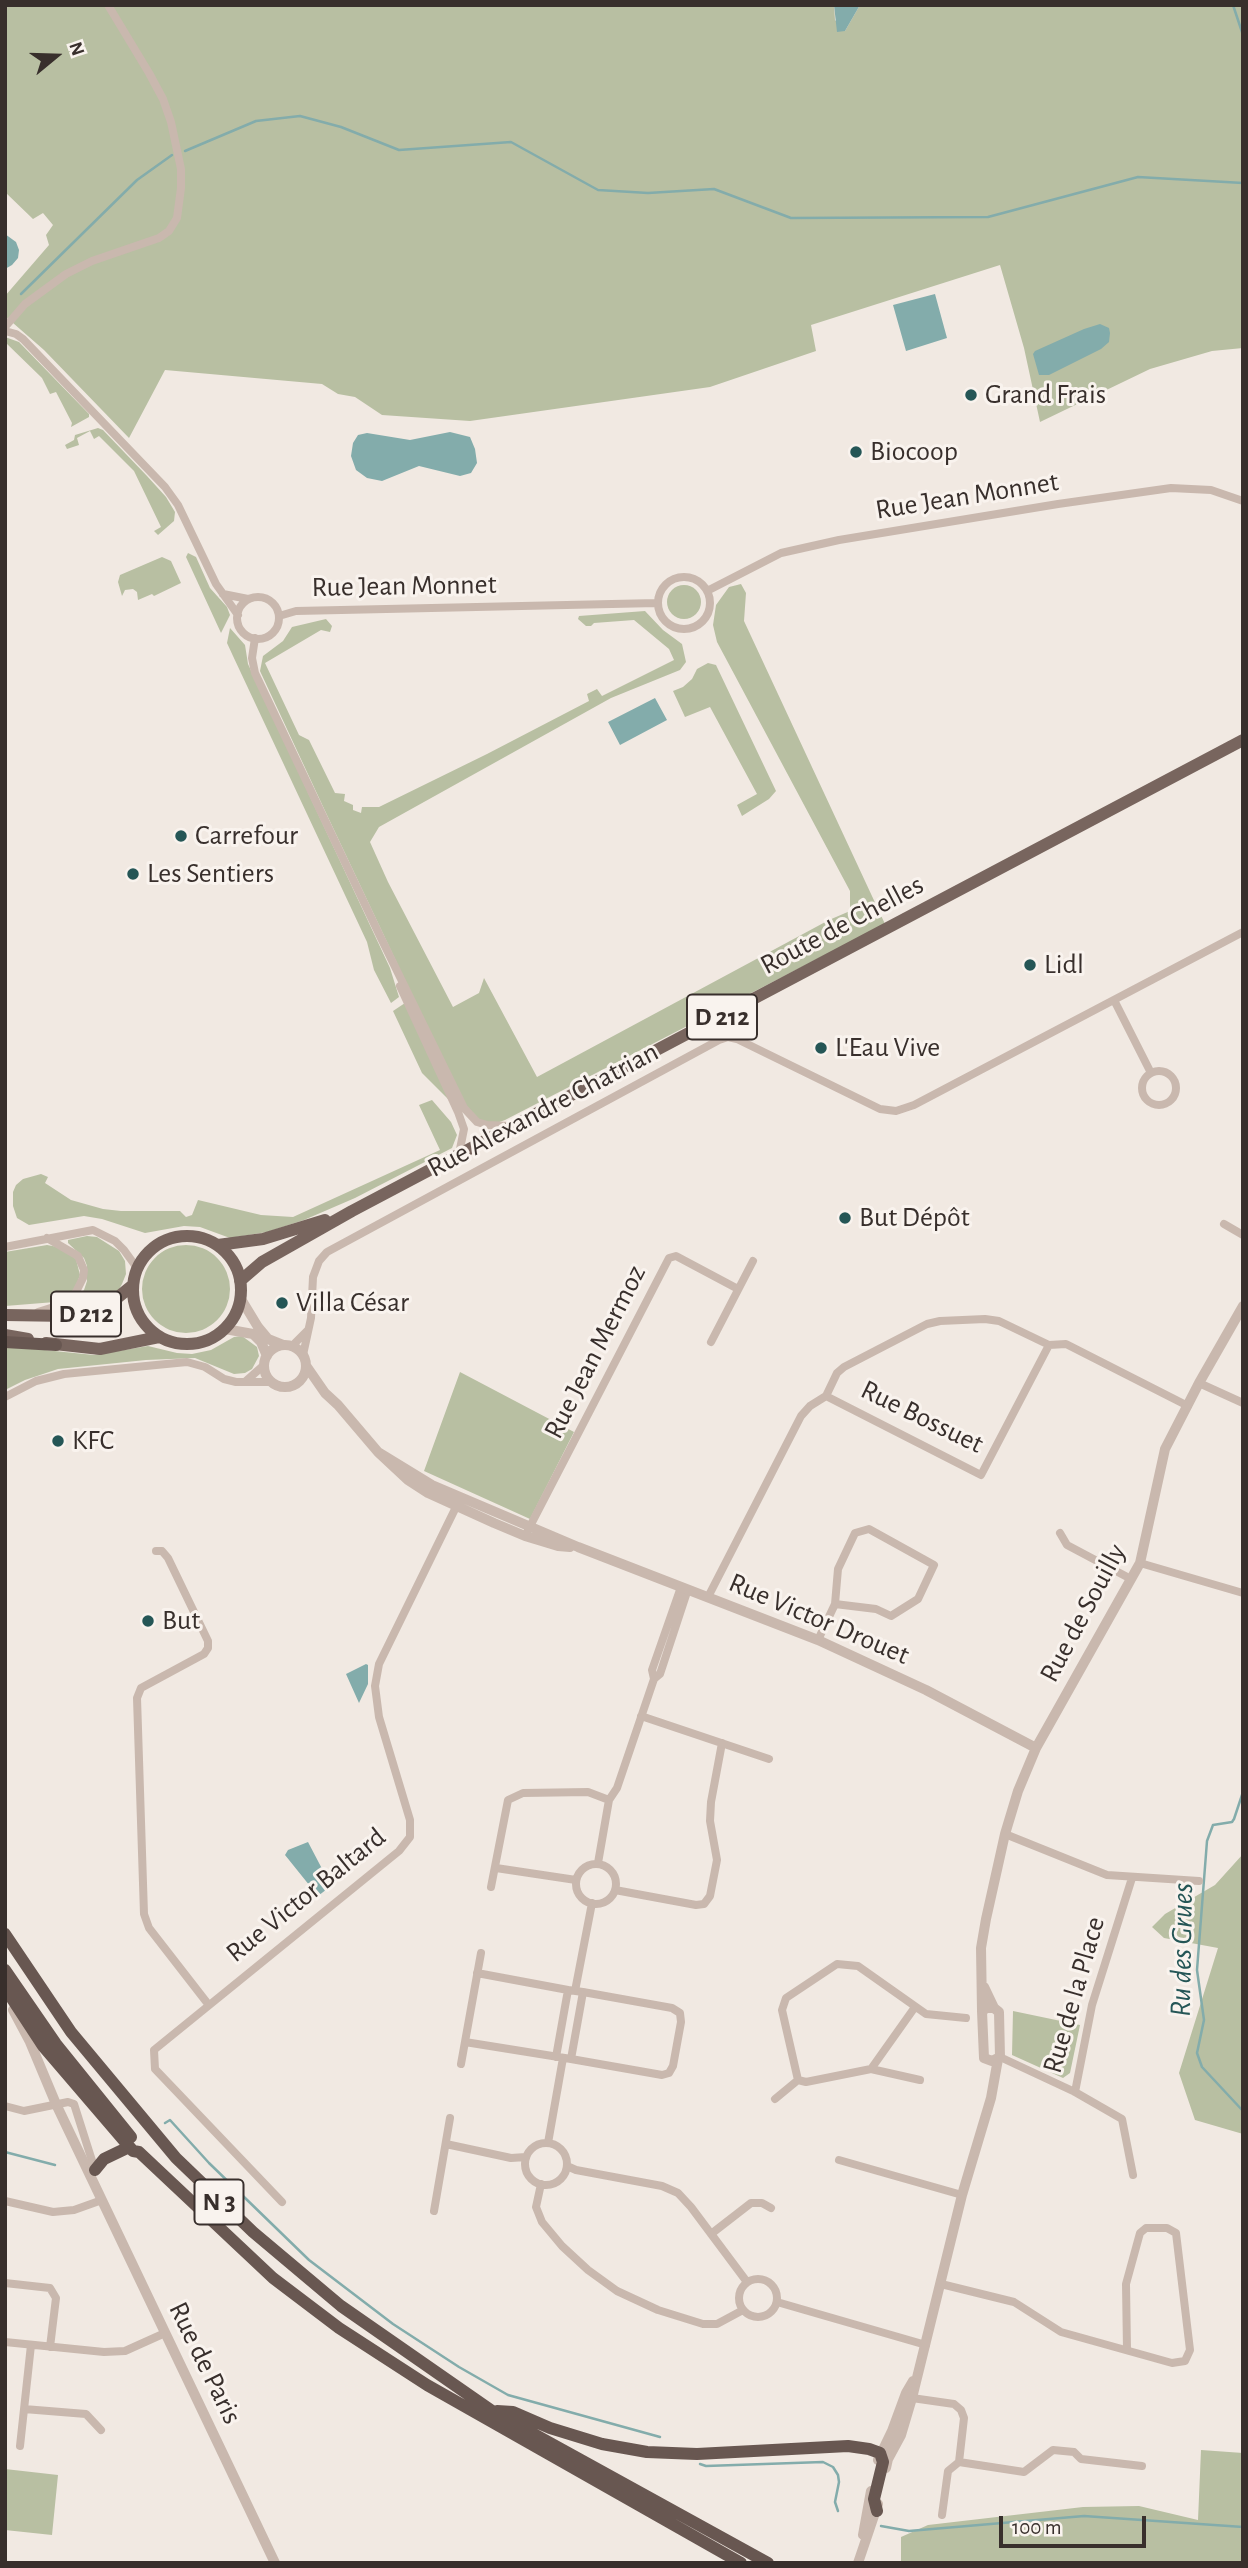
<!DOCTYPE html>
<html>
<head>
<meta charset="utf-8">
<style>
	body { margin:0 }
	#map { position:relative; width:1248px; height:2568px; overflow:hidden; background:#f1e9e2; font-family:"Alegreya Sans",sans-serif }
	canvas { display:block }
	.frame { position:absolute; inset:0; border:7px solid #382f2c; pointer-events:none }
	.north { position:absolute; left:21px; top:21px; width:70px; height:70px; -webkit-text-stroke:5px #f9f3ee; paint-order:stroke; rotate:71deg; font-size:19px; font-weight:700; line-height:28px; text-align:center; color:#382f2c }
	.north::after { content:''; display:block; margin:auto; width:24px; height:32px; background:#382f2c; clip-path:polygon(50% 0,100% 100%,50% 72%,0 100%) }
	.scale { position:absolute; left:999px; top:2516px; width:147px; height:32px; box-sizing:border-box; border:4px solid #382f2c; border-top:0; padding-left:9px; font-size:21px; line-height:24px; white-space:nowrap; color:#382f2c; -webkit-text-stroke:5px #f9f3ee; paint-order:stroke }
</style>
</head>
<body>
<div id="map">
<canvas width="1248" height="2568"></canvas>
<div class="frame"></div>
<div class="north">N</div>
<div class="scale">100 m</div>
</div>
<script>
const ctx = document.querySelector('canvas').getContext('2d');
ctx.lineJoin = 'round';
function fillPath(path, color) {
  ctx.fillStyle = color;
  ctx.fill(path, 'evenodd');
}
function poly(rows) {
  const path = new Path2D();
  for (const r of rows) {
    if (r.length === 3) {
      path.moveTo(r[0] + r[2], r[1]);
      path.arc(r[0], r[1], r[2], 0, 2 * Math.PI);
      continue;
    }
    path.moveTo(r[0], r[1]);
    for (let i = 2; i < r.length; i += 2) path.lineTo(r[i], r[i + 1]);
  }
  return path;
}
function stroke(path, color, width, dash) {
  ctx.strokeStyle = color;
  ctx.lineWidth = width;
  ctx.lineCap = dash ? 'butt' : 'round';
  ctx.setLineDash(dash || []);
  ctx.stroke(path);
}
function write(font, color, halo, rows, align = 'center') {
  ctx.font = font + ' "Alegreya Sans",sans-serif';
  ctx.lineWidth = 6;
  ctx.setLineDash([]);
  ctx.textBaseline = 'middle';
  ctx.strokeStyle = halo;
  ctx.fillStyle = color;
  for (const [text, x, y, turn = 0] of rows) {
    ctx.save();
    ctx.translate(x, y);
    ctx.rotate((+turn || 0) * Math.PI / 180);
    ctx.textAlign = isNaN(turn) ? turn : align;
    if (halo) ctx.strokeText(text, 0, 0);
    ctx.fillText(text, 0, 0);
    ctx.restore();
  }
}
fillPath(poly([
	[5,5,834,5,835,20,845,31,860,5,1243,5,1243,348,1212,351,1150,369,1040,422,1024,348,1000,265,811,325,816,351,710,387,470,421,382,415,355,397,338,394,322,384,165,370,129,438,44,350,5,316,5,296,49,245,46,235,53,225,43,213,33,219,5,192],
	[5,337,19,342,89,414,89,417,71,427,72,423,56,392,50,394,42,378,5,342],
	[98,428,103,430,147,476,166,497,175,512,174,521,158,535,154,531,161,527,134,471,99,436,94,439,90,431,77,438,79,445,67,449,65,445,74,440,75,435],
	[188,553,196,557,210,588,227,607,230,615,221,633,186,557],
	[162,557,171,561,181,583,154,596,152,594,138,600,137,592,133,589,125,590,122,596,118,582,120,575],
	[741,584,746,593,744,621,885,924,505,1120,494,1124,483,1122,470,1113,447,1069,326,813,260,671,263,656,283,641,292,627,326,619,332,626,330,632,321,630,265,663,299,735,309,740,335,793,345,794,344,801,353,805,353,810,361,813,362,807,379,807,487,754,589,701,587,694,597,689,602,696,674,660,669,649,634,620,594,623,591,626,586,626,578,619,579,616,645,611,663,630,682,644,686,662,680,670,611,698,379,827,370,842,388,882,453,1007,479,993,484,978,537,1077,829,920,850,911,850,891,717,642,713,625,716,605,729,587],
	[684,602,17],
	[230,628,245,645,248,664,390,968,399,997,391,1003,374,970,367,942,233,656,227,643],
	[708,663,716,665,776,791,769,799,742,816,737,805,757,794,710,707,685,717,673,691,683,687,692,679,697,669],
	[405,1003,450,1101,422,1073,393,1011],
	[432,1100,451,1122,457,1135,452,1148,355,1198,304,1220,267,1232,230,1238,200,1227,184,1226,145,1233,102,1219,84,1216,29,1225,17,1218,13,1206,13,1192,16,1185,23,1179,41,1174,48,1177,45,1183,71,1200,103,1209,121,1211,180,1211,186,1217,192,1215,198,1200,261,1215,293,1217,440,1150,419,1105],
	[87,1236,97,1237,119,1251,125,1261,126,1274,122,1284,117,1293,97,1309,59,1312,59,1309,75,1300,84,1290,87,1281,87,1266,84,1258,68,1243,68,1240],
	[47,1245,58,1247,76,1259,80,1275,76,1286,71,1293,55,1302,5,1306,5,1252],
	[186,1289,44],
	[242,1336,257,1347,259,1356,252,1369,245,1373,234,1374,195,1358,146,1360,58,1369,25,1380,5,1390,5,1346,94,1355,148,1346,177,1353,192,1354,211,1350,234,1337],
	[460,1372,574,1432,530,1519,424,1471],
	[1243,1854,1243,2134,1195,2120,1179,2073,1218,1948,1164,1938,1152,1927,1165,1914,1215,1885],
	[1013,2011,1080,2025,1070,2073,1063,2078,1012,2055],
	[1201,2450,1243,2453,1243,2563,901,2563,901,2537,928,2525,1083,2507,1139,2506,1198,2520],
	[5,2469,58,2475,52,2535,5,2530]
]), '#b8bfa2');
fillPath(poly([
	[834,5,860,5,845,31,837,32],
	[5,234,16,242,19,250,18,258,12,265,5,269],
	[935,294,947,338,906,351,893,305],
	[1100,324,1109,328,1110,333,1109,342,1101,349,1049,375,1039,375,1033,354,1035,351,1084,329],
	[450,432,470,437,475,449,477,463,471,473,460,476,419,466,382,481,367,478,356,470,351,456,353,443,358,435,367,433,410,440],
	[655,698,667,720,620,745,608,722],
	[366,1664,368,1665,368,1684,359,1703,346,1674],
	[308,1842,330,1884,327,1889,318,1896,285,1855,288,1850]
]), '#83acab');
stroke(poly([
	[1233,5,1243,35],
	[185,151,256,121,300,116,341,127,399,150,511,142,598,190,648,193,714,189,791,218,988,217,1138,177,1243,183],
	[21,294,137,180,172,155],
	[1243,1792,1234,1819,1232,1822,1213,1825,1207,1841,1197,1970,1204,2020,1197,2053,1202,2067,1243,2111],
	[165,2123,170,2120,209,2163,309,2260,393,2324,459,2367,508,2395,660,2437],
	[5,2152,55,2165],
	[700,2464,706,2466,823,2462,833,2467,838,2475,839,2482,835,2502,838,2511],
	[881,2526,909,2531,1084,2516,1243,2527]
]), '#83acab', 2.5);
stroke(poly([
	[5,327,25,304,66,274,92,261,159,238,169,231,177,218,181,188,181,169,171,122,163,99,149,73,108,5],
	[5,331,16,334,23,339,165,487,178,505,216,584,238,615],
	[684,603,26],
	[707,591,781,553,839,540,1058,504,1171,488,1211,490,1243,501],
	[223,594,248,599],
	[258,618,21],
	[279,616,296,611,657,603],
	[255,638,252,658,255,673,379,934,464,1108,477,1122,487,1125,510,1126],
	[400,986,458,1112,464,1129,459,1154],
	[1114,1000,1151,1073],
	[1159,1088,17],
	[1224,1224,1243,1235],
	[5,1247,93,1230,115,1241,124,1250,137,1268],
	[38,1312,60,1305,74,1296,83,1278,84,1270,78,1256,47,1238],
	[711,1342,753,1261],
	[292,1346,308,1330],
	[303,1355,311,1318,313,1277,319,1261,327,1252,719,1040,728,1037,737,1039,880,1109,896,1111,914,1105,1243,932],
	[246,1381,264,1365],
	[1199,1383,1243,1403],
	[826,1396,981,1475,1049,1345],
	[5,1397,36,1381,64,1374,187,1362,205,1367,224,1379,236,1382,271,1382],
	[1060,1533,1067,1545,1131,1579],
	[525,1536,669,1258,676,1256,738,1289],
	[156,1551,162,1551,168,1558,208,1641,208,1648,204,1654,141,1688,137,1698,144,1914,149,1928,208,2004],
	[1140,1563,1243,1593],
	[708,1597,801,1416,810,1406,826,1396,837,1373,844,1367,927,1324,940,1321,985,1319,999,1321,1049,1345,1066,1344,1188,1406],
	[818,1640,835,1604,838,1569,855,1533,869,1529,934,1565,918,1599,891,1616,876,1609,835,1604],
	[654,1679,652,1670,681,1587],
	[641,1716,769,1759],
	[1005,1834,1107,1875,1199,1881],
	[598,1863,609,1800,617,1788,654,1679,660,1674,688,1589],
	[596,1884,20],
	[496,1868,576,1880],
	[491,1887,508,1800,523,1793,588,1792,609,1800],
	[615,1890,696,1905,704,1904,710,1896,717,1860,710,1821,711,1802,722,1743],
	[477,1973,568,1990],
	[575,1991,592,1903],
	[465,2042,571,2059,583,1992,568,1990,556,2057],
	[1000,2057,1075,2092,1122,2119,1133,2175],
	[571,2059,662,2075,669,2073,673,2066,681,2022,680,2013,672,2008,583,1992],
	[461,2064,481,1953],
	[871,2069,915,2007],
	[920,2080,871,2069,806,2082,798,2080,782,2010,786,1998,837,1964,858,1966,926,2014,966,2018],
	[1075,2092,1092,2005,1132,1878],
	[775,2099,798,2080],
	[5,2106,24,2111,68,2102,74,2104,95,2170],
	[548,2143,563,2058],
	[546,2164,21],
	[446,2144,511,2158,526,2157],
	[839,2160,962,2195],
	[567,2166,576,2170,662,2186,678,2193,691,2207,747,2282],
	[541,2184,536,2207,542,2222,562,2246,588,2270,617,2291,658,2310,703,2324,717,2324,743,2310],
	[5,2201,53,2212,74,2210,102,2200],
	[282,2202,155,2069,154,2050,399,1851,410,1837,410,1820,379,1717,375,1686,379,1664,458,1503],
	[434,2211,450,2118],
	[711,2234,751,2203,762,2203,771,2208],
	[758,2298,19],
	[5,2283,50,2288,56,2298,50,2347],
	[941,2284,1014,2302,1061,2332,1172,2363,1185,2361,1190,2350,1176,2233,1167,2228,1146,2228,1140,2233,1126,2284,1127,2350],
	[777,2302,926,2345],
	[5,2342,104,2352,125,2351,165,2333],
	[912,2398,954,2404,961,2410,964,2418,959,2462,948,2471,942,2515],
	[24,2409,86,2414,101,2430],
	[20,2446,31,2345],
	[959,2462,1024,2472,1053,2450,1074,2452,1081,2459,1142,2466]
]), '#c9b8ae', 8);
stroke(poly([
	[241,1299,258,1327,268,1339,283,1345],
	[225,1329,253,1334,261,1342,267,1356],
	[285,1366,21],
	[307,1367,325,1393,338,1405,378,1452,408,1480,428,1493,494,1523,525,1536,558,1546,570,1547],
	[378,1452,432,1485,578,1547,818,1640,926,1690,1036,1748],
	[984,1987,994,2008,999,2012,1000,2057,992,2061,984,2058,982,2011,987,2008,994,2008],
	[13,2010,30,2042,56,2104,275,2563],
	[982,2011,981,1948,986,1919,1005,1834,1018,1791,1036,1748,1140,1563,1165,1449,1199,1383,1243,1306],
	[878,2460,892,2431,906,2393,913,2381],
	[886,2468,888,2459,901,2435,912,2398,962,2195,991,2098,998,2059],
	[863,2535,871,2491],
	[858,2563,878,2504]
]), '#c9b8ae', 10);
stroke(poly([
	[187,1290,54],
	[218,1245,263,1239,325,1220],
	[240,1281,262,1262,352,1211,1243,740],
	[5,1315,69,1316,97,1312,106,1307,133,1285],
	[5,1335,28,1339],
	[46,1343,100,1349,159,1337]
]), '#78655e', 12);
stroke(poly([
	[5,1342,56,1345],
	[5,1934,71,2032,176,2158,253,2232,341,2306,492,2411,768,2563],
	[5,1970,56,2044,131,2137],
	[5,1988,43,2046,133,2151,139,2152,273,2278,339,2328,427,2385,741,2563],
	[95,2170,104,2159,129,2147],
	[497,2411,513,2412,550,2428,602,2444,647,2452,697,2454,848,2446,869,2449,880,2453,883,2462,874,2499,877,2511]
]), '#685751', 12);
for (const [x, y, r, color] of [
	[971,395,7,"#255656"],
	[856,452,7,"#255656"],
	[181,836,7,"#255656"],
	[133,874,7,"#255656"],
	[1030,965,7,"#255656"],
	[821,1048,7,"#255656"],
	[845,1218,7,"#255656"],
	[282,1303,7,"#255656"],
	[58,1441,7,"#255656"],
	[148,1621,7,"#255656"]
]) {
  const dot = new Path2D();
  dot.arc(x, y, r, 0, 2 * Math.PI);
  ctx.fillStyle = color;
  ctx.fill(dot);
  stroke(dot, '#f9f3ee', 2.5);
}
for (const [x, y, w] of [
	[722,1017,70],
	[86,1314,70],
	[219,2202,49]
]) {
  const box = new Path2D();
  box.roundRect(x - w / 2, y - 22.5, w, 45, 5);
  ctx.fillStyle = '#f9f3ee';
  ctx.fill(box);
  stroke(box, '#382f2c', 2);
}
write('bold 26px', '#382f2c', null, [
	["D 212",722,1017],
	["D 212",86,1314],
	["N 3",219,2202]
]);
write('28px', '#382f2c', '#f9f3ee', [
	["Grand Frais",985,395],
	["Biocoop",870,452],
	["Carrefour",195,836],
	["Les Sentiers",147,874],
	["Lidl",1044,965],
	["L'Eau Vive",835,1048],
	["But Dépôt",859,1218],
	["Villa César",296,1303],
	["KFC",72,1441],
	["But",162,1621]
], 'left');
write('28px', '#382f2c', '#f9f3ee', [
	["Rue Jean Monnet",967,496,-9],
	["Rue Jean Monnet",404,586,-1],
	["Route de Chelles",842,925,-28],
	["Rue Alexandre Chatrian",543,1110,-28],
	["Rue Jean Mermoz",595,1352,-63],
	["Rue Bossuet",922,1417,26],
	["Rue de Souilly",1083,1613,-62],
	["Rue Victor Drouet",819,1619,23],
	["Rue Victor Baltard",306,1895,-39],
	["Rue de la Place",1074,1995,-74],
	["Rue de Paris",205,2363,64]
]);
write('italic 30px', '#255656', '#f9f3ee', [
	["Ru des Grues",1182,1950,-89]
]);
</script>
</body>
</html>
